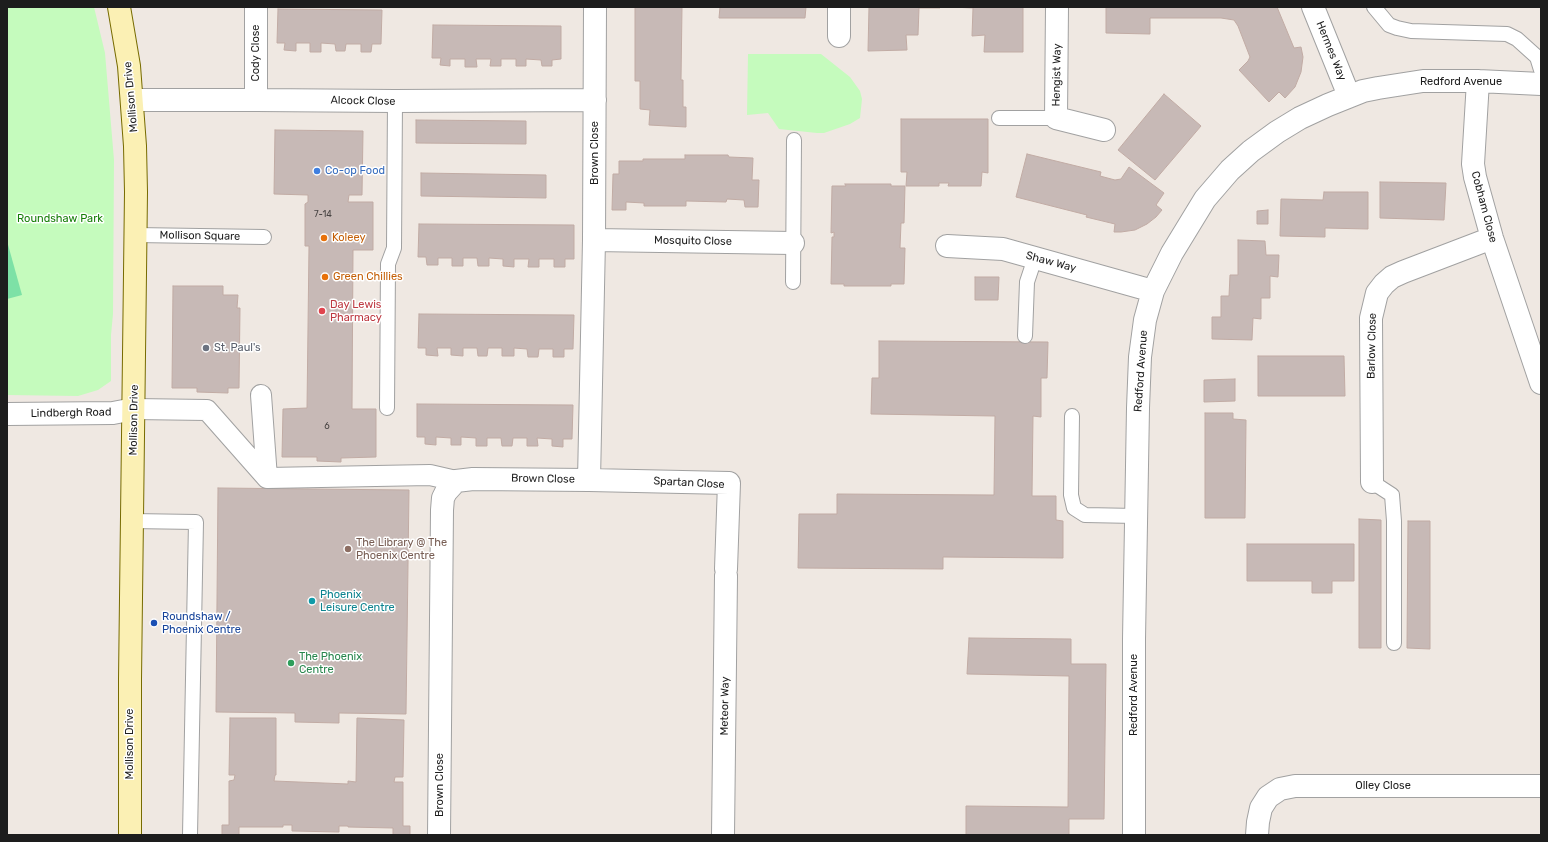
<!DOCTYPE html>
<html>
<head>
<meta charset="utf-8">
<style>
	body { margin:0 }
	#map { position:relative; width:1548px; height:842px; overflow:hidden; background:#efe8e2; font-family:Rubik,sans-serif }
	canvas { display:block }
	.frame { position:absolute; inset:0; border:8px solid #1d1d1d; pointer-events:none }
</style>
</head>
<body>
<div id="map">
<canvas width="1548" height="842"></canvas>
<div class="frame"></div>
</div>
<script>
const ctx = document.querySelector('canvas').getContext('2d');
ctx.lineJoin = 'round';
function fillPath(path, color) {
  ctx.fillStyle = color;
  ctx.fill(path, 'evenodd');
}
function poly(rows) {
  const path = new Path2D();
  for (const r of rows) {
    path.moveTo(r[0], r[1]);
    for (let i = 2; i < r.length; i += 2) path.lineTo(r[i], r[i + 1]);
  }
  return path;
}
function stroke(path, color, width, dash) {
  ctx.strokeStyle = color;
  ctx.lineWidth = width;
  ctx.lineCap = dash ? 'butt' : 'round';
  ctx.setLineDash(dash || []);
  ctx.stroke(path);
}
function write(font, color, halo, rows, align = 'center') {
  ctx.font = font + ' Rubik,sans-serif';
  ctx.lineWidth = 3;
  ctx.setLineDash([]);
  ctx.textBaseline = 'middle';
  ctx.strokeStyle = halo;
  ctx.fillStyle = color;
  for (const [text, x, y, turn = 0] of rows) {
    ctx.save();
    ctx.translate(x, y);
    ctx.rotate((+turn || 0) * Math.PI / 180);
    ctx.textAlign = isNaN(turn) ? turn : align;
    if (halo) ctx.strokeText(text, 0, 0);
    ctx.fillText(text, 0, 0);
    ctx.restore();
  }
}
fillPath(poly([
	[7,7,94,7,105,53,114,160,113,314,111,335,111,381,98,390,78,396,7,395],
	[748,54,821,54,850,77,860,91,862,99,860,118,850,124,824,133,817,133,779,129,768,113,747,115]
]), '#c5fbbd');
fillPath(poly([
	[7,241,22,295,7,299]
]), '#7de1a6');
const building = poly([
	[635,7,682,7,681,80,683,80,683,107,686,107,686,127,649,125,650,110,640,109,640,81,635,81,635,7],
	[720,7,806,7,805,18,719,18,720,7],
	[869,7,940,7,940,8,919,8,918,35,906,35,907,50,868,51,869,7],
	[951,7,1023,7,1023,52,984,52,985,35,972,36,973,8,951,7],
	[1106,7,1277,7,1294,48,1301,47,1303,57,1301,72,1295,87,1285,98,1279,92,1269,102,1239,70,1248,61,1250,57,1238,26,1234,20,1221,18,1150,18,1150,34,1106,33,1106,7],
	[278,9,382,10,381,44,372,44,371,52,361,52,361,44,346,44,345,51,336,51,335,44,321,43,321,52,310,52,310,43,296,43,296,51,284,50,285,43,277,43,278,9],
	[433,25,561,26,561,59,552,60,552,66,542,66,541,60,526,59,526,66,516,66,516,59,501,59,501,66,490,66,491,59,476,59,477,67,465,67,465,59,450,59,450,66,440,65,441,58,432,58,433,25],
	[1164,94,1201,126,1155,180,1118,150,1164,94],
	[901,119,988,119,988,173,982,172,981,186,948,186,949,183,939,183,939,186,906,186,907,172,901,172,901,119],
	[416,120,526,121,526,144,416,143,416,120],
	[275,130,363,131,362,195,349,195,348,202,373,202,373,250,353,250,352,409,376,409,376,457,341,458,341,462,317,461,317,457,282,457,283,409,307,408,309,246,305,246,305,204,308,202,308,195,274,194,275,130],
	[1027,154,1101,172,1100,176,1115,180,1121,179,1129,167,1164,193,1156,205,1162,210,1156,217,1147,224,1135,230,1121,232,1114,232,1115,224,1086,217,1087,215,1016,197,1027,154],
	[685,155,728,155,729,157,753,158,752,180,759,180,758,207,745,207,744,200,727,199,726,202,686,201,686,206,644,206,644,203,626,202,626,210,612,210,613,174,619,174,619,161,643,161,643,159,685,159,685,155],
	[421,173,546,175,546,198,421,196,421,173],
	[1380,182,1446,183,1444,220,1380,218,1380,182],
	[845,184,891,184,891,186,905,186,904,223,901,223,900,248,905,248,904,284,891,284,891,286,844,286,844,284,831,284,832,237,834,237,834,232,831,233,832,186,846,186,845,184],
	[1324,192,1368,192,1368,229,1325,228,1325,237,1280,236,1281,199,1323,200,1324,192],
	[1268,210,1268,224,1257,224,1257,211,1268,210],
	[419,224,574,225,574,259,565,259,565,267,554,267,554,259,539,259,539,267,528,267,529,259,514,259,514,267,503,266,503,259,489,258,489,266,478,266,477,258,463,258,463,266,452,266,452,258,438,258,438,265,427,265,426,257,418,257,419,224],
	[1238,240,1265,241,1266,255,1279,255,1278,277,1270,276,1270,298,1261,298,1261,319,1253,318,1252,340,1212,339,1212,317,1221,317,1221,296,1229,296,1230,275,1238,275,1238,240],
	[975,277,999,277,998,300,975,300,975,277],
	[173,286,223,286,223,295,238,295,237,308,240,308,239,388,228,388,228,393,197,392,197,388,172,388,173,286],
	[419,314,574,315,573,349,564,349,564,357,553,357,553,349,539,349,538,357,528,357,527,349,514,348,514,356,502,356,502,348,488,348,487,356,478,356,477,348,463,348,463,356,451,355,451,348,437,348,438,356,426,355,426,348,418,348,419,314],
	[879,341,1048,342,1047,378,1041,378,1041,417,1033,416,1032,496,1056,496,1056,520,1063,521,1063,558,943,557,943,569,798,568,799,514,837,514,837,494,994,495,995,416,871,414,872,378,879,378,879,341],
	[1258,356,1344,356,1345,396,1258,396,1258,356],
	[1235,379,1235,401,1204,402,1204,380,1235,379],
	[417,404,573,405,572,439,563,439,563,447,552,446,552,439,537,438,538,446,527,446,527,438,513,438,512,446,502,446,501,438,487,438,487,446,476,446,476,438,461,437,461,445,451,445,451,438,436,437,436,445,425,444,425,437,417,437,417,404],
	[1205,413,1233,413,1233,419,1246,420,1245,518,1205,518,1205,413],
	[218,488,409,490,406,714,339,713,339,723,295,722,295,713,216,712,218,488],
	[1359,519,1381,520,1381,648,1359,648,1359,519],
	[1408,521,1430,521,1430,649,1407,648,1408,521],
	[1247,544,1354,544,1354,581,1332,581,1332,593,1312,593,1312,581,1247,581,1247,544],
	[969,638,1071,639,1071,664,1106,664,1104,819,1069,819,1069,835,966,835,966,806,1068,807,1069,676,967,674,969,638],
	[230,718,276,718,276,775,275,775,274,781,348,784,348,781,356,782,357,718,404,720,403,777,395,777,394,782,403,782,403,826,410,826,410,835,393,835,393,828,348,827,348,826,339,826,339,832,292,831,292,825,283,825,283,827,239,827,239,835,222,835,222,825,229,825,229,781,234,780,235,775,229,775,230,718]
]);
fillPath(building, '#c7b9b6');
stroke(building, '#c1aba4', 1);
const service = poly([
	[1374,7,1389,25,1397,28,1411,31,1507,34,1517,39,1537,57,1541,70],
	[999,118,1056,118],
	[136,235,264,237],
	[793,282,794,140],
	[1025,336,1027,282,1035,258],
	[387,408,388,264,394,248,395,101],
	[1072,416,1071,495,1074,508,1085,515,1136,516],
	[1372,482,1392,495,1394,521,1394,643],
	[132,521,196,522,190,835]
]);
const pedestrian = poly([
	[261,395,267,478],
	[134,409,207,410,267,478,430,475,456,481]
]);
const minor = poly([
	[1057,7,1056,118,1104,130],
	[1313,7,1349,96],
	[839,36,839,7],
	[1478,81,1473,164,1475,177,1492,238,1541,383],
	[132,100,256,100,395,101,595,100],
	[256,100,256,7],
	[594,240,793,243],
	[947,246,1003,249,1153,291],
	[7,414,113,413,134,409],
	[589,480,729,483,726,569],
	[1372,482,1371,318,1377,293,1384,284,1392,277,1403,272,1492,238],
	[439,835,442,510,443,498,446,492,456,481,473,479,589,480,594,240,595,7],
	[723,835,726,576],
	[1134,835,1134,639,1138,408,1140,357,1145,320,1153,291,1172,253,1205,199,1230,170,1251,151,1277,132,1300,118,1328,105,1363,91,1378,88,1423,81,1478,81,1541,84],
	[1257,835,1258,822,1261,808,1268,797,1280,789,1295,786,1541,786]
]);
const secondary = poly([
	[119,7,129,66,135,146,136,192,130,679,130,835]
]);
stroke(service, '#a1a1a1', 16);
stroke(pedestrian, '#a1a1a1', 22);
stroke(minor, '#a1a1a1', 24);
stroke(secondary, '#776b01', 24);
stroke(service, '#fff', 14);
stroke(pedestrian, '#fff', 20);
stroke(minor, '#fff', 22);
stroke(secondary, '#fbf0b4', 22);
for (const [x, y, r, color] of [
	[317,171,4,"#3f7fe0"],
	[324,238,4,"#e8710a"],
	[325,277,4,"#e8710a"],
	[322,311,4,"#e0444e"],
	[206,348,4,"#6b7280"],
	[348,549,4,"#8d6e63"],
	[312,601,4,"#0f9aa8"],
	[154,623,4,"#1a4fb4"],
	[291,663,4,"#2e9e5b"]
]) {
  const dot = new Path2D();
  dot.arc(x, y, r, 0, 2 * Math.PI);
  ctx.fillStyle = color;
  ctx.fill(dot);
  stroke(dot, '#fff', 1.5);
}
write('9px', '#484443', null, [
	["7-14",323,214],
	["6",327,426]
]);
write('11px', '#1d1d1d', '#fff', [
	["Hermes Way",1331,51,68],
	["Cody Close",256,53,-90],
	["Hengist Way",1057,75,-89],
	["Redford Avenue",1461,82],
	["Mollison Drive",131,97,-95],
	["Alcock Close",363,101,1],
	["Brown Close",595,153,-90],
	["Cobham Close",1484,207,75],
	["Mollison Square",200,236,1],
	["Mosquito Close",693,241,1],
	["Shaw Way",1051,262,15],
	["Barlow Close",1372,346,-89],
	["Redford Avenue",1141,371,-86],
	["Lindbergh Road",71,413,-1],
	["Mollison Drive",134,420,-89],
	["Brown Close",543,479,1],
	["Spartan Close",689,483,3],
	["Redford Avenue",1134,695,-90],
	["Meteor Way",725,706,-89],
	["Mollison Drive",130,744,-90],
	["Brown Close",440,785,-90],
	["Olley Close",1383,786]
]);
write('11px', '#366cbe', '#fff', [
	["Co-op Food",325,171]
], 'left');
write('11px', '#167f08', '#fff', [
	["Roundshaw Park",60,219]
]);
write('11px', '#c56008', '#fff', [
	["Koleey",332,238],
	["Green Chillies",333,277]
], 'left');
write('11px', '#be3a42', '#fff', [
	["Day Lewis",330,305],
	["Pharmacy",330,318]
], 'left');
write('11px', '#5b616d', '#fff', [
	["St. Paul's",214,348]
], 'left');
write('11px', '#785e54', '#fff', [
	["The Library @ The",356,543],
	["Phoenix Centre",356,556]
], 'left');
write('11px', '#0d838f', '#fff', [
	["Phoenix",320,595],
	["Leisure Centre",320,608]
], 'left');
write('11px', '#164399', '#fff', [
	["Roundshaw /",162,617],
	["Phoenix Centre",162,630]
], 'left');
write('11px', '#27864d', '#fff', [
	["The Phoenix",299,657],
	["Centre",299,670]
], 'left');
</script>
</body>
</html>
